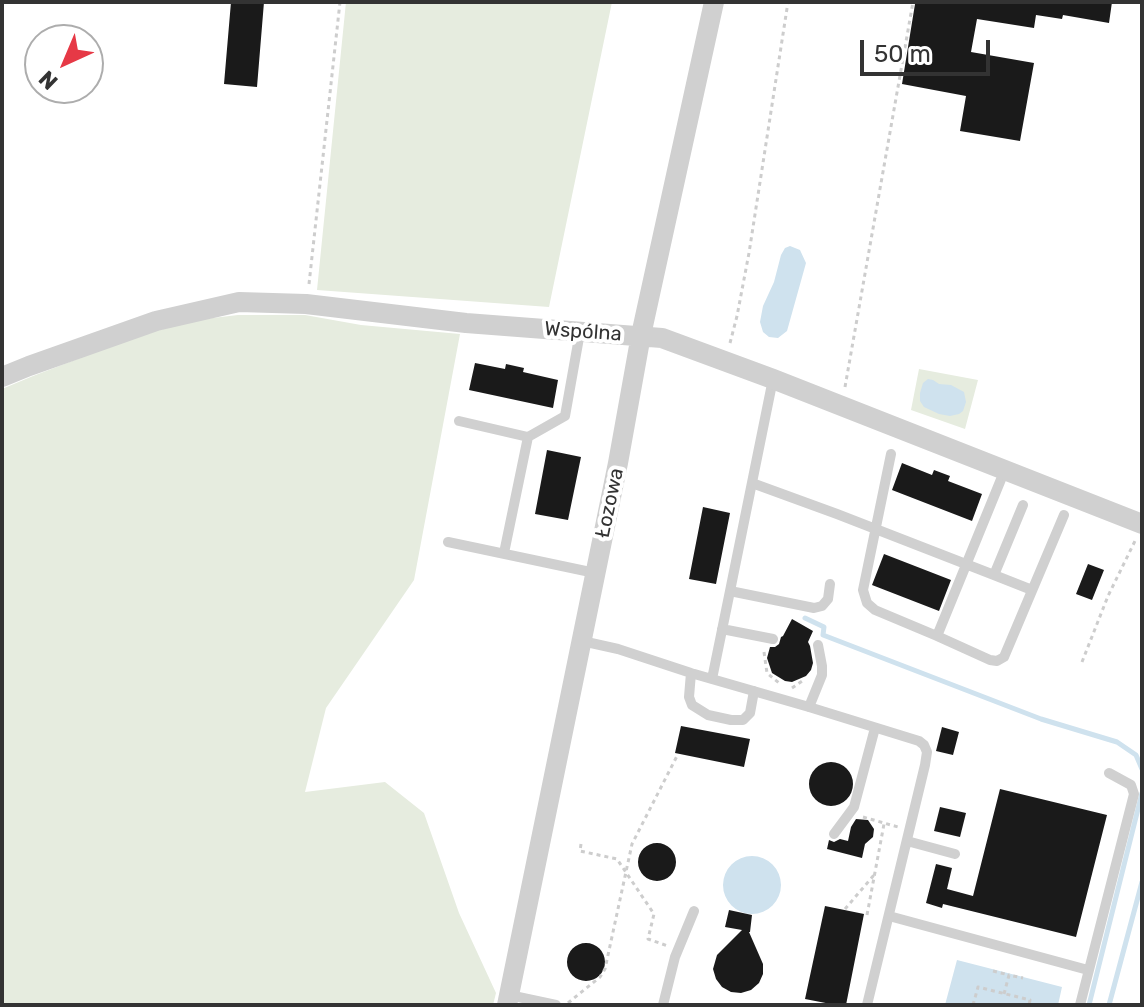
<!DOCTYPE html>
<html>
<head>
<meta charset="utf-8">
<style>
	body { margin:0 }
	#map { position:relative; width:1144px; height:1007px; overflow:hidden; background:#fff; font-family:Rubik,sans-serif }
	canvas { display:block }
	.frame { position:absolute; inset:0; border:4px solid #333; pointer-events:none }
	.north { position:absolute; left:24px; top:24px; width:80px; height:80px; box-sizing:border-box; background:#fff; border:2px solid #adadad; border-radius:50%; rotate:224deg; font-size:22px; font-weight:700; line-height:32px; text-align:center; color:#333 }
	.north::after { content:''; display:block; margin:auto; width:28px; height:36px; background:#e63946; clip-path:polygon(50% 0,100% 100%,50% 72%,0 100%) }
	.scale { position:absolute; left:860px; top:40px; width:130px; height:36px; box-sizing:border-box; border:4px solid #333; border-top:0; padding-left:10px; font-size:24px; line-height:28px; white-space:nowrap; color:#333; -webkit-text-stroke:6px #fff; paint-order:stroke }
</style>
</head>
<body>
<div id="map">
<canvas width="1144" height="1007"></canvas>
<div class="frame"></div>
<div class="north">N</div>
<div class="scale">50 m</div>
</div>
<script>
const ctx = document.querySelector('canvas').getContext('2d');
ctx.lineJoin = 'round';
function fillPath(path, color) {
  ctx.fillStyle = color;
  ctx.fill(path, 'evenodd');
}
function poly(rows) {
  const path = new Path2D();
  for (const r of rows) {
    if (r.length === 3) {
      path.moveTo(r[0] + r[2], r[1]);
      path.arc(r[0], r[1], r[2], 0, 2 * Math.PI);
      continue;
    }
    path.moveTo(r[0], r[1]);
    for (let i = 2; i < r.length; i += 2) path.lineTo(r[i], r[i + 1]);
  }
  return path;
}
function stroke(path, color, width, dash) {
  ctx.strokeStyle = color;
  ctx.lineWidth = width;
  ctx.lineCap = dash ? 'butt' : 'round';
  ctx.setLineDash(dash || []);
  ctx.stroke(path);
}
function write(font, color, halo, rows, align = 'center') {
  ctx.font = font + ' Rubik,sans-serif';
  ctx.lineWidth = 8;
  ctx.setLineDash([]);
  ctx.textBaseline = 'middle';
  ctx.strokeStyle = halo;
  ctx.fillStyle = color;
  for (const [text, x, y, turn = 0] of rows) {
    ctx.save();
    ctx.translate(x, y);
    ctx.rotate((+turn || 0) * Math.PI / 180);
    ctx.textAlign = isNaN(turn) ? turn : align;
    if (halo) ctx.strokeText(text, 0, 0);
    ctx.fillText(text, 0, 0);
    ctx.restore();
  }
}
fillPath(poly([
	[346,2,612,2,549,307,317,290],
	[238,315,305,315,361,325,460,334,414,580,326,708,305,792,385,782,424,813,459,913,496,993,493,1005,2,1005,2,389,33,376,143,334,204,319],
	[919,369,978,380,965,429,911,410]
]), '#e6ecdf');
fillPath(poly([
	[790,246,800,250,806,263,787,331,778,338,769,337,763,332,760,322,763,306,774,282,781,255,785,248],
	[928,379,933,380,939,384,951,385,964,392,966,402,963,411,959,414,950,416,939,414,924,407,920,401,920,393,923,383],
	[752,885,29],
	[957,960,1062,987,1058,1005,945,1005]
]), '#cfe2ee');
stroke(poly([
	[805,618,824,627,823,635,1041,719,1117,742,1136,755,1142,769],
	[1089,1005,1142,793],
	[1109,1005,1142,882]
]), '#cfe2ee', 5);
fillPath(poly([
	[231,2,264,2,257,87,224,84],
	[918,2,1112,2,1109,23,1063,15,1062,19,1036,15,1034,28,977,19,971,52,1034,63,1020,141,960,131,966,96,902,84,915,4,917,4],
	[475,363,505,369,506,364,524,368,523,372,558,380,553,408,469,390],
	[547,450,581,457,568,520,535,514],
	[902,463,932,475,934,470,950,476,948,481,982,494,972,521,892,490],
	[703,507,730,513,716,584,689,579],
	[884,554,951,580,939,611,872,585],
	[1088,564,1104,570,1092,600,1076,594],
	[792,619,813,631,808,642,810,646,813,663,811,670,806,676,792,682,785,681,772,673,767,658,770,647,775,647,779,644,781,637,783,636],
	[681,726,750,739,744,767,675,753],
	[942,727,959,732,953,755,936,751],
	[831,784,22],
	[1000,789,1107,815,1076,937,943,904,942,908,926,903,936,864,952,868,947,889,973,896],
	[940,807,966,813,960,837,934,831],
	[856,819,868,820,874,829,873,837,865,844,862,858,827,849,829,840,834,842,840,839,848,841,851,827],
	[657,862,19],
	[825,906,864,914,846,1005,836,1005,805,999],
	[729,910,752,915,750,932,749,932,763,964,763,974,759,983,751,990,741,993,731,992,722,987,716,979,713,969,717,955,742,930,725,927],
	[586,962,19]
]), '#1a1a1a');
stroke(poly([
	[309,284,340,2],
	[730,343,737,316,749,253,788,2],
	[845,387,913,2],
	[764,652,767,673,779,683],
	[1082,662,1108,596,1135,541],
	[792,688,805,679],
	[863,817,898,827],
	[581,844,580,851,617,859,654,914,648,939,668,946],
	[845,909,874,875],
	[867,915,884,824],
	[993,971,1009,975],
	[1004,994,1009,975,1023,978],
	[568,1003,600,977,605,969,632,844,677,756],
	[973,1005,978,987,1030,1000,1029,1005]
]), '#cdcdcd', 3, [4, 4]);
stroke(poly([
	[773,379,730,591,814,608,822,606,828,599,830,584],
	[459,421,528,437],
	[891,454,863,590,867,603,875,610,937,636],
	[1004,472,937,636,990,660,997,661,1004,657,1064,515],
	[752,483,837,514,994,575,1023,505],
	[448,542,595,573],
	[504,553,528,437,565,416,580,332],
	[994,575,1032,590],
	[722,629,773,639],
	[582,641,618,649,691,673,809,707,919,741,924,745,927,752,925,765,867,1005],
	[691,673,689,697,692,705,708,715,731,720,743,720,750,713,754,691],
	[712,679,730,591],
	[809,707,822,675,822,666,818,645],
	[834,834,854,807,875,728],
	[907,841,955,854],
	[889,916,1088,970],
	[509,995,556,1005],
	[663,1005,675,957,694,911],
	[1080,1005,1134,794,1131,785,1109,773]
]), '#d0d0d0', 10);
stroke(poly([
	[2,377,29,366,156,321,239,302,306,304,466,323,662,338,773,379,1142,524],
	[507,1005,618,463,641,335,714,2]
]), '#d0d0d0', 20);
write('20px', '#333', '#fff', [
	["Wspólna",583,332,4],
	["Łozowa",610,503,-78]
]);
</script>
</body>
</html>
